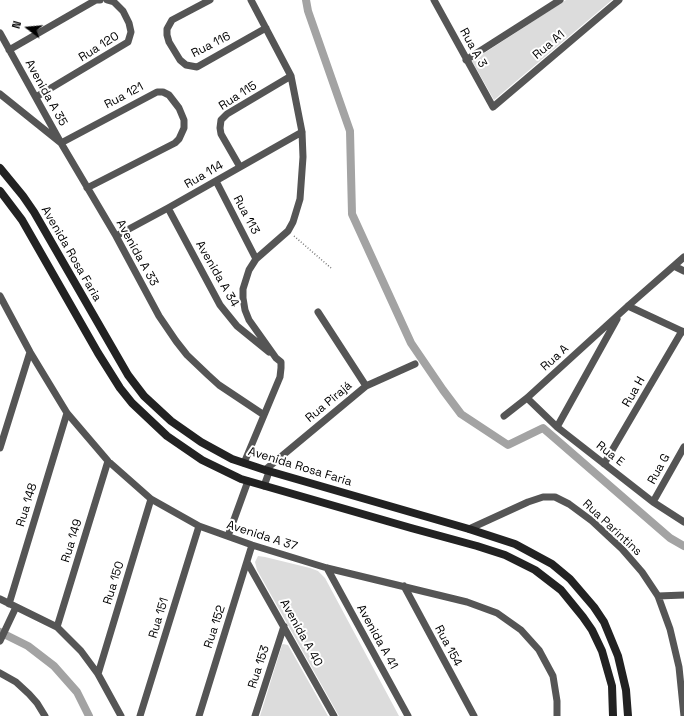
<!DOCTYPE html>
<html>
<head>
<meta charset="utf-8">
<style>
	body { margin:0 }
	#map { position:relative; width:684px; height:716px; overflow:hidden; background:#fff; font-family:"Space Grotesk",sans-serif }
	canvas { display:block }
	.north { position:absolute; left:8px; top:8px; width:40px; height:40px; -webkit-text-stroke:3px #fff; paint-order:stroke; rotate:286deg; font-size:11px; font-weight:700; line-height:16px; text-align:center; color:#000 }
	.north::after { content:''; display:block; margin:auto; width:14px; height:18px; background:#000; clip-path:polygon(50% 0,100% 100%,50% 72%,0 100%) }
</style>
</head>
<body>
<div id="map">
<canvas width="684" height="716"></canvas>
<div class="north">N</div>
</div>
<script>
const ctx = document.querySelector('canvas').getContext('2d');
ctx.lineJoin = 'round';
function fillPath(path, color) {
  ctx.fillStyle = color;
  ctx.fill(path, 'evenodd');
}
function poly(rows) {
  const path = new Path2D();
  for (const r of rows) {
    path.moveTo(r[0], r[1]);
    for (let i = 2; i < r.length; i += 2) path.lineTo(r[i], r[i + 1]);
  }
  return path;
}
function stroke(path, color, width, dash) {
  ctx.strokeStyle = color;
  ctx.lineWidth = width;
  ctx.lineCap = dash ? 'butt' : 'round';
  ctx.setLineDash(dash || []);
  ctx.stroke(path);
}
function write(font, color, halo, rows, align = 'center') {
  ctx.font = font + ' "Space Grotesk",sans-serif';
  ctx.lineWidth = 4;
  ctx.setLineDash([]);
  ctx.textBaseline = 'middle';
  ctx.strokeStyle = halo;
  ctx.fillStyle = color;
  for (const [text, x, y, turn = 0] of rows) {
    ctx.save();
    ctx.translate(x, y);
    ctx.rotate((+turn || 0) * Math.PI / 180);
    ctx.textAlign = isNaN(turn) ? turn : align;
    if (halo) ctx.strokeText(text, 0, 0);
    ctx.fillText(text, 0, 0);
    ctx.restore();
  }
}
fillPath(poly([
	[566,0,612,0,494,100,472,61],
	[258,556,265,557,310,568,318,571,325,578,399,716,339,716,257,570,255,562],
	[283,644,288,645,328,716,260,716,282,645]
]), '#dcdcdc');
stroke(poly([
	[306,0,308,11,350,131,352,214,411,343,443,390,461,414,508,445,543,428,670,538,684,546],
	[0,632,28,646,54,666,77,692,89,716]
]), '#a3a3a3', 8);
stroke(poly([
	[294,236,331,268]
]), '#777', 1.5, [1, 2]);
stroke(poly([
	[210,0,172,20,167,29,167,35,169,42,180,60,186,65,197,67,266,28],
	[434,0,493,107,619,0],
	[0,33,61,143,157,92,163,92,169,95,179,108,184,120,184,128,179,139,175,143,87,188],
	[9,50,96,0,100,0],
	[466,60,560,0],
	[0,94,61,143,116,236,159,316,176,341,187,355,208,375,219,385,264,415],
	[36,97,128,42,131,32,129,23,123,11,114,2,107,0],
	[240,167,221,134,220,128,221,120,227,114,291,76],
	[216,181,256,259],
	[168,208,220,305,237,326,269,352],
	[116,236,168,208,302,132],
	[674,266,684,271],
	[0,296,30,352,67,413,108,461,151,499,199,526,252,545,327,568,467,602,497,613,521,630,539,650,553,676,557,701,557,716],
	[628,306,684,332],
	[318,312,366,386],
	[527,398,557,427,653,502,684,522],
	[504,416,527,398,628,306,684,257],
	[557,427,617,319],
	[0,448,30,352],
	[244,463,280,377,281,368,281,362,276,358,249,320,245,310,243,298,243,289,249,270,256,259,288,231,293,222,300,199,303,157,302,132,291,76,251,0],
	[604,464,682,331],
	[265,470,366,386,415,364],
	[264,486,269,472],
	[653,502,684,447],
	[469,529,528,502,543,497,555,497,569,504,592,521,622,549,642,572,658,596,670,629,679,667,684,716],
	[228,536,248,481],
	[247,562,334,716],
	[327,568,408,716],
	[404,586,474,716],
	[658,596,684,595],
	[0,599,57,627,81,651,98,674,121,716],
	[9,604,67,413],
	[57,627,108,461],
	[0,641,16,607],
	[0,673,16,682,29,694,37,703,45,716],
	[98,674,151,499],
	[140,716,199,526],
	[199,716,252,545],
	[255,716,284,626]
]), '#555', 7);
stroke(poly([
	[0,168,23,196,34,212,128,375,144,396,171,421,201,442,232,459,265,470,469,529,515,544,552,564,570,579,594,607,604,622,618,656,626,690,628,716],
	[0,191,22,220,98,353,120,388,132,403,167,436,202,460,241,479,411,528,477,546,505,555,535,570,561,590,583,617,592,630,602,651,612,686,613,716]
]), '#222', 8);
write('12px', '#000', '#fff', [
	["Rua 116",211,45,-27],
	["Rua A1",549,45,-40],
	["Rua 120",99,47,-32],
	["Rua A 3",473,48,61],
	["Avenida A 35",46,93,61],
	["Rua 121",124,96,-28],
	["Rua 115",238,96,-33],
	["Rua 114",204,175,-30],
	["Rua 113",246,215,62],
	["Avenida A 33",137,253,61],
	["Avenida Rosa Faria",71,254,60],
	["Avenida A 34",217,274,60],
	["Rua A",555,358,-42],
	["Rua H",634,392,-60],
	["Rua Pirajá",329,402,-40],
	["Rua E",610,454,38],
	["Avenida Rosa Faria",300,467,17],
	["Rua G",659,469,-61],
	["Rua 148",27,505,-73],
	["Rua Parintins",612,528,43],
	["Avenida A 37",262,536,18],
	["Rua 149",72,541,-73],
	["Rua 150",114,583,-73],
	["Rua 151",159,618,-73],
	["Rua 152",215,627,-72],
	["Avenida A 40",301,633,61],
	["Avenida A 41",377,637,61],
	["Rua 154",448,646,62],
	["Rua 153",259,667,-72]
]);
</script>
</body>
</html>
